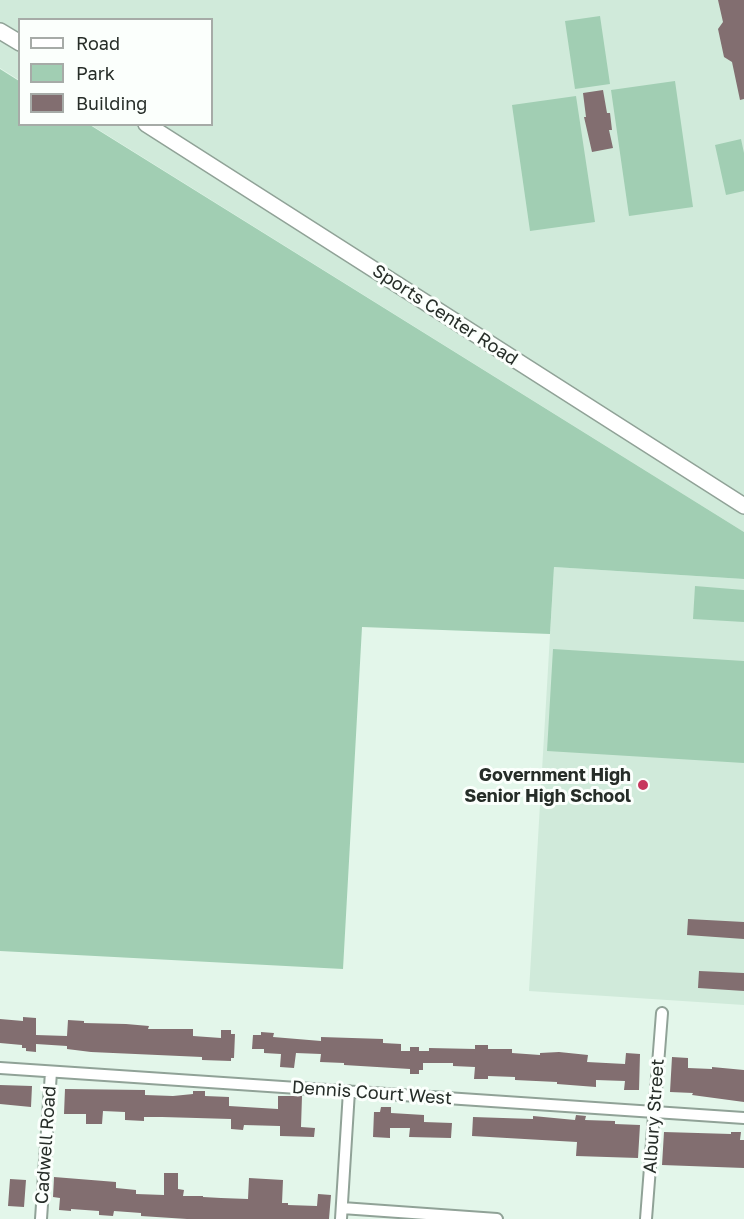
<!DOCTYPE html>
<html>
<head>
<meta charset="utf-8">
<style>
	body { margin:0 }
	#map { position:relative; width:744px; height:1219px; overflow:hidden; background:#e3f6ea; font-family:"Golos Text",sans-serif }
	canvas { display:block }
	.legend { position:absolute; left:18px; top:18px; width:195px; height:108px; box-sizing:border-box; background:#fbfffc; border:2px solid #a6aba7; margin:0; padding:8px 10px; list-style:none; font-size:18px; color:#262d28 }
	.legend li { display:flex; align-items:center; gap:12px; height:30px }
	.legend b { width:30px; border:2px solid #a6aba7 }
</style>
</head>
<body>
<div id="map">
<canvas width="744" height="1219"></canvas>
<ul class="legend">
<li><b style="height:8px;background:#fff"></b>Road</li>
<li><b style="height:16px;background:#a1ceb3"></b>Park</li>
<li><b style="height:16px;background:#826e70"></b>Building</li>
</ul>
</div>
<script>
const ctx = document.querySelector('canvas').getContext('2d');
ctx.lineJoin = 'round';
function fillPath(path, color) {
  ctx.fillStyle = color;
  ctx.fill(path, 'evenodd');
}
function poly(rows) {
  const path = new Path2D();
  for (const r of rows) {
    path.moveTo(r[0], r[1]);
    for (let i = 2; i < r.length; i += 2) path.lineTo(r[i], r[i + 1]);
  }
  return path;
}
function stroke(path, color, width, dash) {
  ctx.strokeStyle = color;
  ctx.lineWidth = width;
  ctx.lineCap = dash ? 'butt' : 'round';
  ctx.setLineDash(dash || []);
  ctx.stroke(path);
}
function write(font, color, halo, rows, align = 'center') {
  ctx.font = font + ' "Golos Text",sans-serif';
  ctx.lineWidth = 6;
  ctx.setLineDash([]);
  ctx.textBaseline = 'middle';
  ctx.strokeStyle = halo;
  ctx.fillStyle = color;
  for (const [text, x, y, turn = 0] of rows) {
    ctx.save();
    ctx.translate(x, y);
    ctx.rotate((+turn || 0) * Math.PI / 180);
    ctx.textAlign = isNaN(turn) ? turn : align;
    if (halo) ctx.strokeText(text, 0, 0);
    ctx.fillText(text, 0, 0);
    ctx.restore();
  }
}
fillPath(poly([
	[0,0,744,0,744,532,91,125,212,124,212,20,20,20,19,80,0,68],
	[554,567,744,579,744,1005,529,991]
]), '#d0eada');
fillPath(poly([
	[600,16,610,84,575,89,565,21],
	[0,69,19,81,20,124,90,125,744,532,744,579,554,567,550,634,362,627,343,969,0,951],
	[675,81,693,207,629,216,611,90],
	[576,96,595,222,530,231,512,105],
	[741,139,744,153,744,191,726,195,715,145],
	[695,586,744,590,744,622,693,619],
	[553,649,744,661,744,763,547,751]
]), '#a1ceb3');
fillPath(poly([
	[718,0,744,0,744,99,740,100,732,62,724,57,718,29,723,22],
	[603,90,607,113,610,113,612,130,609,130,613,148,592,152,584,117,586,117,583,93],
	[688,919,744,922,744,939,687,935],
	[699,971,744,973,744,991,698,988],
	[23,1017,36,1018,36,1035,67,1036,68,1020,84,1021,84,1023,126,1024,149,1026,148,1029,193,1029,193,1036,221,1038,221,1030,231,1030,231,1034,235,1034,234,1058,231,1058,231,1061,202,1060,202,1057,91,1052,67,1049,67,1046,36,1044,36,1052,26,1051,26,1048,22,1048,22,1045,0,1043,0,1019,23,1021],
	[261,1032,274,1033,273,1037,321,1041,321,1037,383,1039,383,1043,401,1044,401,1051,410,1051,410,1047,419,1047,419,1051,429,1051,429,1048,475,1049,475,1045,488,1045,488,1049,512,1049,512,1053,540,1055,540,1053,559,1052,588,1055,587,1062,625,1064,626,1053,640,1054,639,1090,624,1090,625,1081,596,1080,596,1087,557,1084,557,1082,515,1080,515,1077,488,1076,488,1079,474,1079,475,1067,453,1066,453,1063,423,1063,423,1070,419,1070,419,1074,410,1074,410,1069,344,1065,344,1063,320,1062,321,1054,296,1053,294,1068,280,1067,281,1054,264,1053,264,1049,252,1049,253,1035,261,1035],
	[672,1057,688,1058,688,1068,712,1069,712,1067,744,1070,744,1102,692,1095,693,1093,670,1092],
	[0,1085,32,1086,31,1107,0,1104],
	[65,1089,145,1090,145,1095,173,1096,193,1094,193,1091,205,1091,205,1096,229,1097,229,1106,278,1109,278,1096,302,1096,301,1127,315,1128,314,1137,280,1136,280,1126,244,1125,243,1130,231,1129,231,1119,162,1117,144,1117,144,1121,125,1120,125,1112,103,1111,102,1124,86,1124,86,1114,64,1114],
	[381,1107,391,1107,391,1113,424,1115,424,1122,452,1123,451,1138,409,1137,410,1128,390,1128,390,1138,373,1137,374,1112,380,1112],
	[576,1115,586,1116,585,1120,615,1121,615,1124,640,1125,638,1158,576,1156,577,1142,472,1136,473,1117,533,1119,533,1116,575,1120],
	[664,1132,731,1134,731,1132,741,1132,740,1140,744,1140,744,1168,662,1165],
	[164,1173,178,1173,178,1189,184,1190,183,1196,203,1196,203,1197,221,1198,248,1199,249,1178,283,1180,282,1203,288,1203,288,1205,317,1206,318,1194,331,1195,329,1219,187,1219,141,1216,141,1213,114,1211,113,1216,99,1215,99,1211,71,1209,71,1211,59,1210,60,1198,53,1197,54,1177,116,1182,116,1188,136,1190,136,1194,164,1195],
	[10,1179,26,1180,24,1207,8,1206]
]), '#826e70');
const minor = poly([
	[0,1068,744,1118],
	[342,1208,497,1219],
	[41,1219,51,1072],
	[341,1219,349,1091],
	[646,1219,662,1013]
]);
const secondary = poly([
	[0,31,20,43],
	[146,124,744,506]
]);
stroke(minor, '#90a297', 14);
stroke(secondary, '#90a297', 18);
stroke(minor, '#fff', 10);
stroke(secondary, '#fff', 15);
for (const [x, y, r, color] of [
	[643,785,6,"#c7385d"]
]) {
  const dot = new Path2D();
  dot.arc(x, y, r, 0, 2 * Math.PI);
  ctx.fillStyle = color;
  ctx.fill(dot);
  stroke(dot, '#fbfffc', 2);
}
write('18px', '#262d28', '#fbfffc', [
	["Sports Center Road",445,315,33],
	["Dennis Court West",372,1093,4],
	["Albury Street",654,1116,-86],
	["Cadwell Road",46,1145,-86]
]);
write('bold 18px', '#262d28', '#fbfffc', [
	["Government High",631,775],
	["Senior High School",631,796]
], 'right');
</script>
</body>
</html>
